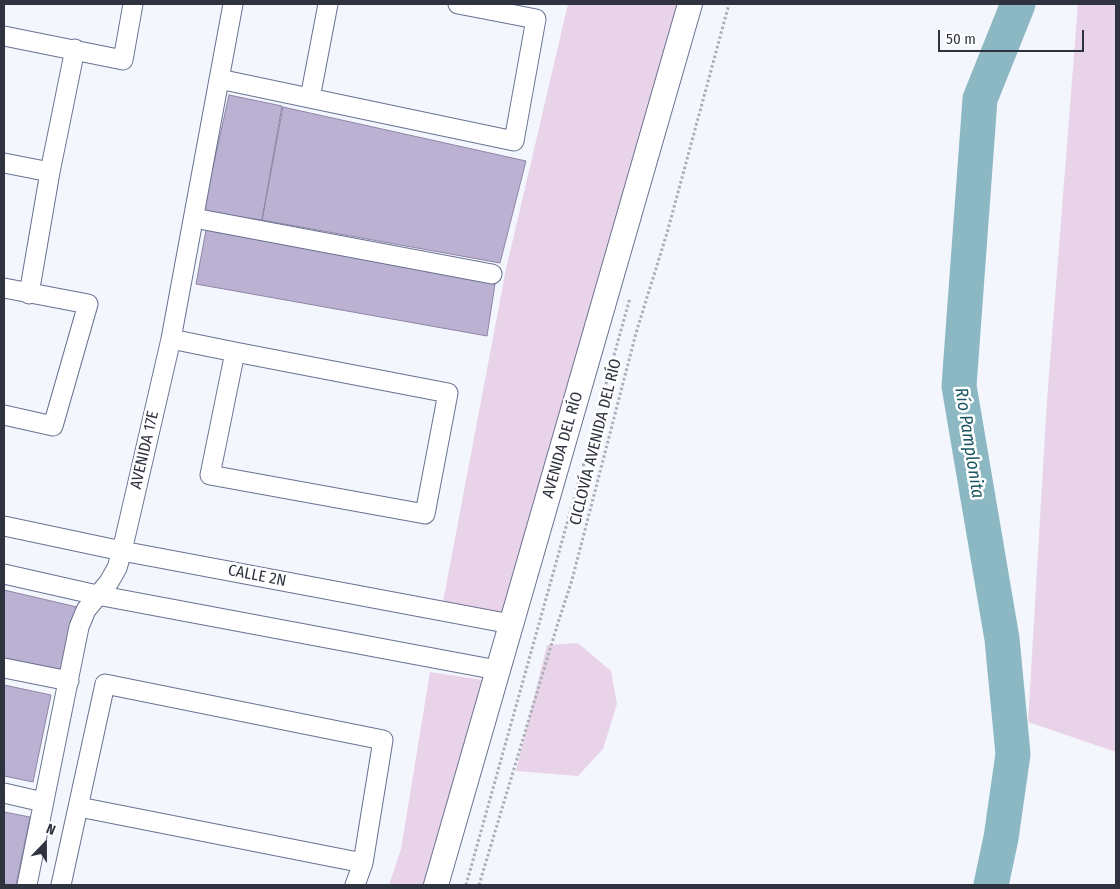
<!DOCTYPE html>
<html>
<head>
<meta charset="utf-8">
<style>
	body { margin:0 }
	#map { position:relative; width:1120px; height:889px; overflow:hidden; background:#f3f6fd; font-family:"Fira Sans Condensed",sans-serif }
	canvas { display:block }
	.frame { position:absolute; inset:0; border:5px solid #2f3340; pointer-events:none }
	.north { position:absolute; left:20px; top:819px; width:50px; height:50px; -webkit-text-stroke:4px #fff; paint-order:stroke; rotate:22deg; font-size:14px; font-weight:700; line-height:20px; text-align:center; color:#2f3340 }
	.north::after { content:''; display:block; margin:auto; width:18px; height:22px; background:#2f3340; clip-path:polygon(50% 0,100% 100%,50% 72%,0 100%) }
	.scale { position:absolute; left:938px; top:30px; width:146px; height:22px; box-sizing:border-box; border:2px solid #2f3340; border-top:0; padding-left:6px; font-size:15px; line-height:18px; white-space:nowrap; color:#2f3340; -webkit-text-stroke:4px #fff; paint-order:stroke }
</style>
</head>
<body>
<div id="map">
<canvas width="1120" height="889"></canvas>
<div class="frame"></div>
<div class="north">N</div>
<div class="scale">50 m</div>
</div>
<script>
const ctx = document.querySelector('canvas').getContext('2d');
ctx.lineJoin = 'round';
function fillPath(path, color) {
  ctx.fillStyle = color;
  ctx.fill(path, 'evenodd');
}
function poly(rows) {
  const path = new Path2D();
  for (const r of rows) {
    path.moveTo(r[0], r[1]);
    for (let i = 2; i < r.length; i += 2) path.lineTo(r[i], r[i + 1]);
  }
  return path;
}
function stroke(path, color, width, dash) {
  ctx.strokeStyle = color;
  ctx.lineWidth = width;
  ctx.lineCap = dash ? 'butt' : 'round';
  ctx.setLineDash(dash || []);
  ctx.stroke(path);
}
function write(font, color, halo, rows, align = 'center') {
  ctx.font = font + ' "Fira Sans Condensed",sans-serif';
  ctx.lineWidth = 5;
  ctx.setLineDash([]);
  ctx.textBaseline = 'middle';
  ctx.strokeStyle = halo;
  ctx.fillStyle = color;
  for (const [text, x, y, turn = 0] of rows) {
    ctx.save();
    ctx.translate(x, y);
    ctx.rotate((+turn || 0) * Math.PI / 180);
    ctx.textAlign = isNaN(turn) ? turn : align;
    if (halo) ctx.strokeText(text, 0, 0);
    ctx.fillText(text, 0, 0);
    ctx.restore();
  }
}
fillPath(poly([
	[568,4,677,4,508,618,442,607,506,269],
	[1078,4,1116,4,1116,752,1028,722,1047,400],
	[578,643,611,671,617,704,603,749,578,776,516,771,547,645],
	[430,672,490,681,432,885,389,885,401,849]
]), '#e9d3e9');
stroke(poly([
	[991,885,1001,838,1013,754,1002,639,959,386,980,99,1018,4]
]), '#8cb8c4', 35);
const building = poly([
	[229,95,282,106,262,220,203,212,229,95],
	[283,107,526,161,500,263,262,220,283,107],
	[206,230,495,284,487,336,196,284,206,230],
	[4,590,77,607,63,670,4,658,4,590],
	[4,685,51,695,33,782,4,776,4,685],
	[4,812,30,817,16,885,4,885,4,812]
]);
fillPath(building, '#bbb1d3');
stroke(building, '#8e85a5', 1);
const minor = poly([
	[4,36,123,60,133,4],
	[219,79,514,141,536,19,458,4],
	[310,98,328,4],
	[4,163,50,172],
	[194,218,492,274],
	[4,288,88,304,53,426,4,415],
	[29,294,50,172,75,49],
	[171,339,235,352],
	[235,352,448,393,425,514,210,475,235,352],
	[4,526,122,551,511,624],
	[4,574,97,595,497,670],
	[4,668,69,681],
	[4,793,43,802],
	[79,807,363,863],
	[27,885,79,627,86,610,109,582,117,568,122,551,171,339,233,4],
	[61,885,105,684,383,740,363,863,355,885]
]);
const major = poly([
	[436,885,690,4]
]);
stroke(minor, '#697291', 21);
stroke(major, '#697291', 26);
stroke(poly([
	[466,885,630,298],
	[479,885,557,626,572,580,636,333,667,233,729,4]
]), '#abaeb7', 3, [2.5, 2.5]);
stroke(minor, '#fff', 19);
stroke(major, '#fff', 24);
write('16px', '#2f3340', '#fff', [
	["CICLOVÍA AVENIDA DEL RÍO",596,442,-76],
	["AVENIDA DEL RÍO",563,445,-74],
	["AVENIDA 17E",145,450,-77],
	["CALLE 2N",257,576,11]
]);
write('italic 18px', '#185462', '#fff', [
	["Río Pamplonita",969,443,81]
]);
</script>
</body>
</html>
